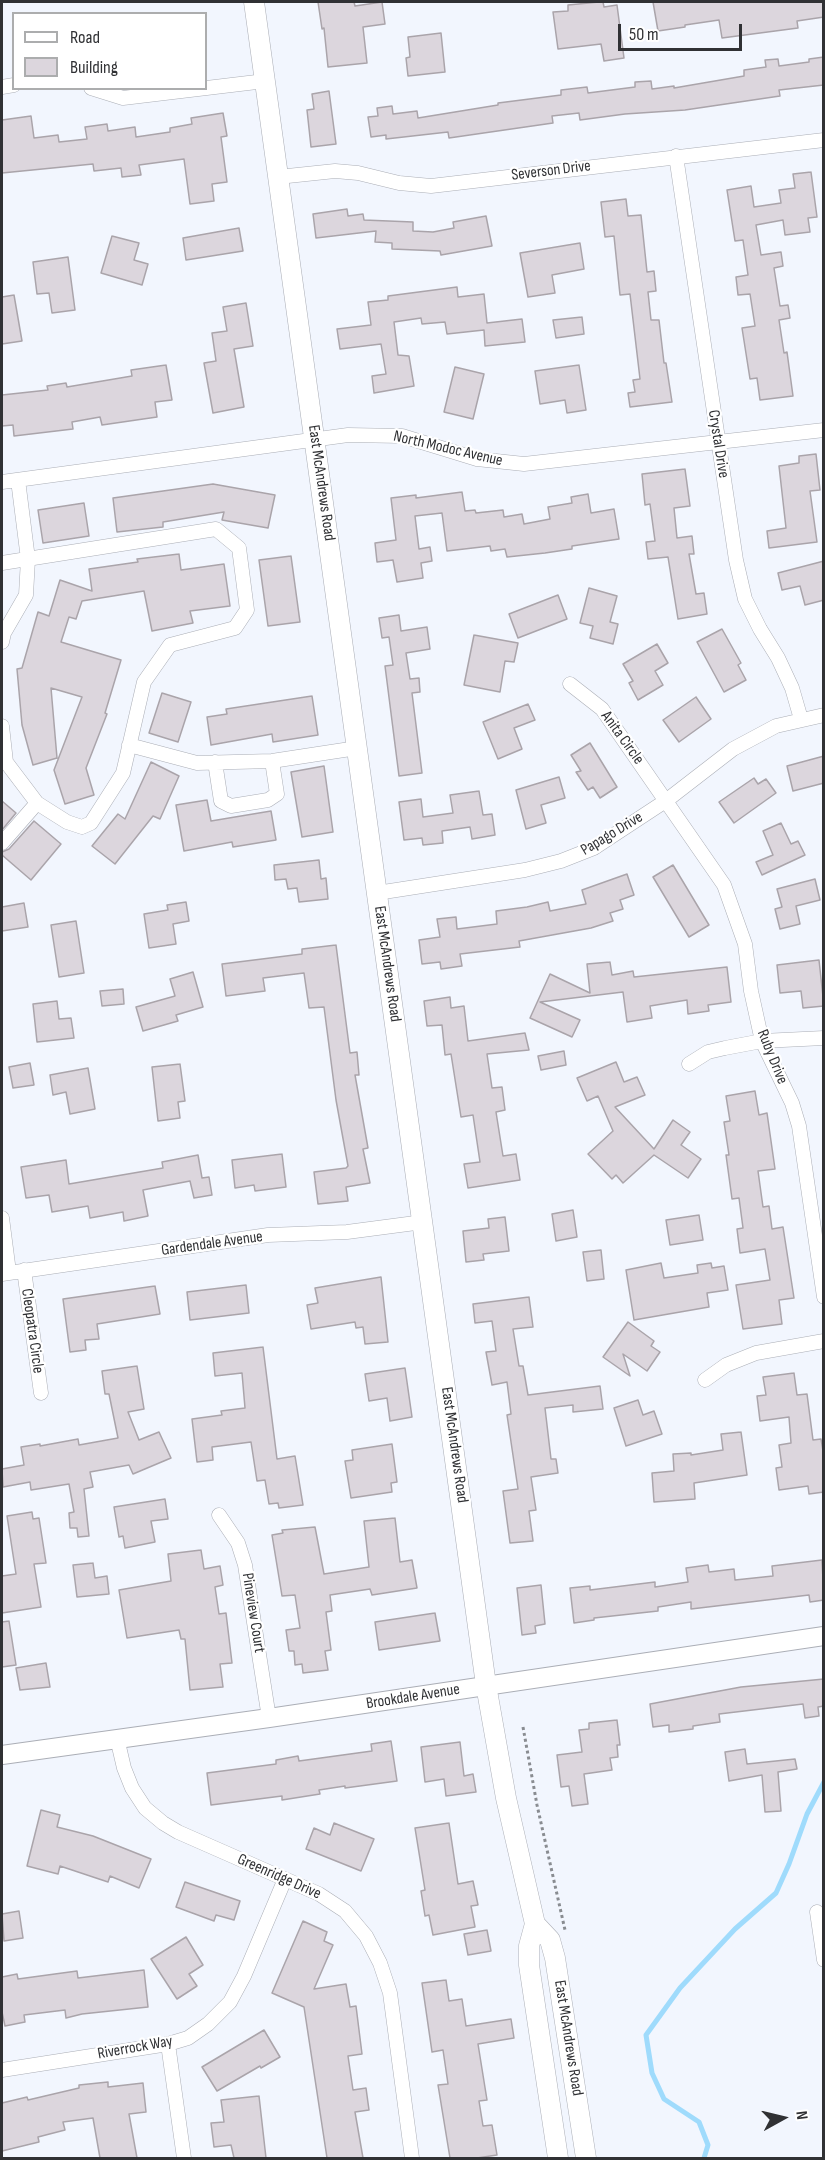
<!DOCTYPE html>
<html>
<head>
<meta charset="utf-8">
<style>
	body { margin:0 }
	#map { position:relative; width:825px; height:2160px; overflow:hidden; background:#f2f6fe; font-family:"Sofia Sans Condensed",sans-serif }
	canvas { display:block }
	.frame { position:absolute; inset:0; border:3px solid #303134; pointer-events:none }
	.legend { position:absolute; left:12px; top:12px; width:195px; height:78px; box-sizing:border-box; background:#fff; border:2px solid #acadae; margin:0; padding:8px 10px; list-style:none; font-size:18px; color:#303134 }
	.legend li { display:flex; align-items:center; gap:12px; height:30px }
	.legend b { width:30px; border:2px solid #acadae }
	.north { position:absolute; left:753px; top:2088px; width:60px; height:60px; -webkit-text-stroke:4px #fff; paint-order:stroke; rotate:82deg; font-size:16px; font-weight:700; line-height:24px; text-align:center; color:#303134 }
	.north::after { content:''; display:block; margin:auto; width:21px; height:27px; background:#303134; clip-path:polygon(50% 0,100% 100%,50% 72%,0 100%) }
	.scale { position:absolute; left:618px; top:24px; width:124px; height:27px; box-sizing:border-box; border:3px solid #303134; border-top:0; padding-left:8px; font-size:18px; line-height:21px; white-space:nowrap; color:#303134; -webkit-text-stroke:4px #fff; paint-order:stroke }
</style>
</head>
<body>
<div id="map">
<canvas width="825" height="2160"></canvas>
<div class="frame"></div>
<ul class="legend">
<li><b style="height:8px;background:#fff"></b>Road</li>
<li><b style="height:16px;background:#dcd6dd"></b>Building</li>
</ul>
<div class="north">N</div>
<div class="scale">50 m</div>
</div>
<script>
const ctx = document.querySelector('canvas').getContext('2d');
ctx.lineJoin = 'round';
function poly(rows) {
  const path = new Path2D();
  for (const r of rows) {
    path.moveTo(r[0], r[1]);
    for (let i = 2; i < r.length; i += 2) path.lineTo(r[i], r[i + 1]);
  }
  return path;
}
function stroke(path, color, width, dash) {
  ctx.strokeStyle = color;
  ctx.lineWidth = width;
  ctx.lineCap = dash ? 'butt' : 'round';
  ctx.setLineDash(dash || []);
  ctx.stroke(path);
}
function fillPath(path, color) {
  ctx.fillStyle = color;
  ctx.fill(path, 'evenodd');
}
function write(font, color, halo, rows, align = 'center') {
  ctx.font = font + ' "Sofia Sans Condensed",sans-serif';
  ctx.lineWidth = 4.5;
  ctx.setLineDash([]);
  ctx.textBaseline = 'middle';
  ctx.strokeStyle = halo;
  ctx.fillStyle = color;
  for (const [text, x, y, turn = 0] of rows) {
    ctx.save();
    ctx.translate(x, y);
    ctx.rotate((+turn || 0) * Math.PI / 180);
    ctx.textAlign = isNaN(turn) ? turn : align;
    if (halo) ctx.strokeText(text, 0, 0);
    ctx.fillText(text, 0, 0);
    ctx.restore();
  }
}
stroke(poly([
	[704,2158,708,2145,699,2122,664,2099,652,2073,646,2035,680,1988,735,1929,776,1893,789,1864,807,1814,824,1782]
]), '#9fdbfc', 5);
const building = poly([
	[318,2,354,2,355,6,382,2,385,24,363,27,367,63,328,67,324,28,322,29,318,2],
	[599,2,603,2,604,7,617,5,624,58,604,61,601,44,558,49,553,12,568,11,568,5,599,2],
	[653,2,824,2,824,17,797,21,798,28,722,38,719,20,685,25,685,27,658,31,653,2],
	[441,33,445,72,408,76,406,58,410,57,408,37,441,33],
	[824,57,824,85,779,90,780,96,685,110,625,114,580,120,579,113,552,116,553,123,449,138,448,132,386,139,386,135,371,137,368,117,378,116,377,108,392,106,393,114,417,111,418,118,498,105,498,103,561,95,561,90,587,87,588,93,635,87,635,82,651,81,652,89,674,86,674,88,744,76,744,70,766,67,765,60,778,59,779,66,809,62,809,59,824,57],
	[329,91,336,144,311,147,307,110,314,109,312,94,329,91],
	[223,113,227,136,221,137,227,182,212,184,214,201,190,204,184,159,139,165,141,175,122,177,121,168,94,171,93,164,2,173,2,120,31,116,34,138,58,135,59,142,87,139,85,127,107,124,108,131,135,127,136,137,170,132,170,128,192,124,191,118,223,113],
	[811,172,817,217,808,218,810,232,785,235,783,220,756,225,761,255,781,252,783,266,774,268,780,306,788,305,790,318,779,320,784,353,787,352,793,396,760,400,757,378,750,379,742,328,755,326,750,294,738,295,736,277,748,275,743,240,735,241,727,190,751,186,754,207,781,203,779,190,795,188,793,174,811,172],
	[626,199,628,216,641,215,647,272,654,271,656,291,648,292,651,320,659,320,664,363,666,363,672,402,630,407,628,393,635,392,633,380,640,379,630,294,620,295,614,236,605,237,601,202,626,199],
	[347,209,348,216,363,214,364,220,413,222,413,231,433,232,454,228,453,222,486,216,492,246,441,255,440,251,392,249,392,243,375,242,376,231,316,238,313,214,347,209],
	[239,228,243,251,186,260,183,238,239,228],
	[112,236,139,243,134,260,148,264,142,285,101,273,112,236],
	[580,243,584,269,552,275,555,293,528,297,520,253,580,243],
	[68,257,75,310,52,313,49,293,37,294,33,262,68,257],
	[457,287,458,297,484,294,487,323,522,319,525,342,485,346,484,330,447,334,445,322,422,324,421,318,394,322,398,355,409,356,414,386,374,393,372,376,386,374,381,344,340,349,337,329,371,325,368,302,388,300,388,296,457,287],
	[14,295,22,341,2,344,2,297,14,295],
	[246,303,253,346,234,349,244,407,213,413,204,363,216,361,212,333,227,331,223,307,246,303],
	[582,317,584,334,556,338,553,320,582,317],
	[166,365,172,400,155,402,157,417,102,425,100,417,72,422,73,429,14,436,13,425,2,426,2,395,48,390,47,386,66,383,67,387,132,376,131,370,166,365],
	[579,365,586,410,567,413,565,400,540,404,535,371,579,365],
	[455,367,484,374,473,419,444,412,455,367],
	[816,454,820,490,810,491,817,542,769,548,767,531,786,528,779,466,799,463,799,456,816,454],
	[685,469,690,506,674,508,677,538,692,536,694,554,689,554,696,594,704,593,707,614,678,619,668,557,648,559,646,542,655,541,650,504,645,505,642,474,685,469],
	[213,484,275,495,268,528,222,520,224,512,163,522,163,527,117,532,113,498,213,484],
	[462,492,465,511,475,510,476,513,503,510,504,517,522,514,524,524,550,519,548,507,572,503,571,497,588,494,591,513,614,509,619,539,572,546,572,549,545,553,507,557,505,549,491,551,490,546,447,551,442,513,415,516,419,549,430,547,432,561,421,563,423,578,397,582,393,560,377,562,375,543,396,540,391,498,416,495,416,498,462,492],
	[84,503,89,536,43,543,38,510,84,503],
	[179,554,181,570,224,564,230,606,190,611,193,623,152,631,144,591,82,601,76,619,69,617,61,642,121,660,105,713,107,714,86,768,94,795,65,804,54,770,82,697,51,688,57,758,33,765,22,725,17,669,22,668,38,612,49,616,60,580,92,591,89,569,138,562,137,559,179,554],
	[291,556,300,622,268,626,259,560,291,556],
	[824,561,824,600,805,605,800,586,782,590,778,573,824,561],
	[589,588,617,596,610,622,618,624,613,644,590,638,593,626,580,623,589,588],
	[558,595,567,619,518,638,509,614,558,595],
	[399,615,401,631,427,627,430,649,406,653,410,679,419,678,420,692,412,693,422,773,399,776,385,666,393,665,389,637,382,638,379,618,399,615],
	[722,629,741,663,738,665,746,680,724,692,697,642,722,629],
	[474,635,518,643,514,662,505,661,500,692,464,685,474,635],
	[657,644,668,663,655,671,663,685,638,700,629,683,633,681,623,664,657,644],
	[162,693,191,702,178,742,149,733,162,693],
	[312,696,318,735,273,742,272,734,211,745,207,717,227,714,226,709,312,696],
	[696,697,711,719,679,742,663,720,696,697],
	[528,704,535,720,514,728,522,749,498,759,483,722,528,704],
	[590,743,617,787,600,798,593,787,588,790,576,772,581,771,571,755,590,743],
	[824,756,824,783,793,791,787,766,824,756],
	[151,762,179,776,160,819,153,816,115,864,92,846,118,814,125,819,151,762],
	[324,766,333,832,302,837,291,772,324,766],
	[559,777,565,798,541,805,546,823,526,829,516,790,559,777],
	[754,778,758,784,766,779,776,793,734,823,719,802,754,778],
	[479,791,483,815,492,814,495,835,472,839,470,827,442,831,443,843,423,845,422,838,404,840,399,802,421,799,423,817,453,813,450,795,479,791],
	[207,800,211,821,271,811,276,840,233,847,232,842,184,851,176,805,207,800],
	[2,801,16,813,2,830,2,801],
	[34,821,61,844,31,880,2,855,2,852,9,849,34,821],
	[781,823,791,844,798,841,805,855,762,875,756,862,773,855,763,831,781,823],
	[319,860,321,879,326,878,328,899,299,902,297,888,288,889,286,879,275,880,274,865,319,860],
	[673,865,709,925,689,937,653,877,673,865],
	[627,874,634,895,620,900,623,909,610,913,613,921,591,928,519,941,520,947,460,954,462,966,441,969,440,962,422,964,419,940,440,937,437,919,456,917,457,929,497,924,496,911,527,907,548,902,550,911,586,904,582,890,627,874],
	[815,879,820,900,796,906,800,924,780,929,775,909,782,907,777,889,815,879],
	[186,902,189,921,173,924,176,944,149,948,144,914,168,910,167,905,186,902],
	[24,903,28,927,2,931,2,907,24,903],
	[76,921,84,973,59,977,51,925,76,921],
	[336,945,350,1053,357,1052,359,1075,355,1075,368,1148,363,1149,370,1183,346,1187,348,1201,318,1204,314,1172,346,1168,348,1166,336,1100,324,1007,309,1008,304,973,263,978,265,991,226,996,222,964,302,954,302,949,336,945],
	[819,960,824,1006,803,1008,801,991,780,993,777,965,819,960],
	[610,962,612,975,633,971,634,977,727,967,731,1002,708,1005,709,1011,688,1014,687,1000,650,1006,652,1018,627,1022,623,992,540,1002,580,1020,572,1037,530,1018,550,974,590,993,587,964,610,962],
	[193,972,203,1007,176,1015,178,1021,143,1031,136,1007,175,996,170,979,193,972],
	[123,989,124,1004,102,1006,100,991,123,989],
	[450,997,451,1008,464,1006,468,1041,525,1033,529,1050,487,1054,492,1088,502,1087,505,1110,496,1112,503,1156,516,1154,520,1180,468,1188,464,1164,480,1162,473,1115,461,1117,451,1054,445,1055,442,1025,427,1026,424,1001,450,997],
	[57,1001,59,1019,71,1018,74,1038,37,1042,33,1004,57,1001],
	[564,1051,566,1065,541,1070,538,1056,564,1051],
	[616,1062,624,1082,637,1077,645,1095,615,1107,654,1149,673,1120,690,1132,681,1145,701,1159,688,1178,654,1155,623,1183,616,1175,612,1179,588,1154,613,1131,598,1096,587,1101,577,1078,616,1062],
	[30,1063,34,1085,13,1088,9,1067,30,1063],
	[180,1064,185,1101,178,1102,180,1118,158,1121,152,1067,180,1064],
	[88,1068,95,1109,70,1114,66,1092,53,1095,50,1075,88,1068],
	[755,1091,759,1115,767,1113,775,1169,758,1171,763,1207,769,1206,772,1229,783,1227,794,1298,779,1300,782,1324,743,1329,736,1285,770,1280,765,1249,740,1253,737,1229,743,1228,739,1198,732,1199,726,1155,729,1155,724,1122,730,1121,726,1096,755,1091],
	[282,1154,286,1187,255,1191,254,1185,235,1188,232,1160,282,1154],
	[198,1155,202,1178,209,1177,212,1195,194,1198,190,1181,143,1190,148,1216,124,1221,123,1212,90,1218,88,1206,52,1212,49,1195,26,1198,21,1167,66,1160,69,1184,163,1168,162,1162,198,1155],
	[573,1210,577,1237,556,1241,552,1214,573,1210],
	[699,1215,703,1240,670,1245,666,1220,699,1215],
	[505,1217,509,1251,483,1254,484,1260,466,1262,463,1231,489,1228,488,1219,505,1217],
	[601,1250,604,1279,587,1281,583,1252,601,1250],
	[661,1263,664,1278,698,1273,697,1265,711,1263,712,1268,724,1266,728,1290,707,1293,709,1307,634,1320,626,1270,661,1263],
	[381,1277,388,1342,365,1344,363,1327,356,1328,355,1322,311,1329,307,1305,318,1303,315,1288,381,1277],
	[246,1285,249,1313,190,1320,187,1292,246,1285],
	[155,1286,160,1314,97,1324,99,1339,85,1340,86,1350,70,1352,63,1299,155,1286],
	[529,1297,533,1327,513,1329,519,1366,523,1366,528,1395,600,1386,603,1409,573,1412,573,1405,545,1408,551,1459,556,1459,558,1473,531,1477,536,1510,529,1511,533,1541,510,1543,503,1491,518,1489,507,1415,511,1414,507,1382,492,1385,486,1352,496,1351,492,1321,475,1323,473,1304,529,1297],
	[628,1322,654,1341,651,1346,660,1352,647,1371,623,1354,630,1376,603,1357,628,1322],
	[263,1347,277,1459,295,1456,303,1505,279,1508,278,1503,269,1504,265,1480,257,1481,251,1442,212,1447,213,1460,197,1462,192,1419,222,1415,221,1411,245,1408,242,1373,215,1376,213,1353,263,1347],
	[137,1366,144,1409,128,1412,139,1440,159,1432,171,1458,133,1474,129,1465,90,1472,93,1487,84,1489,89,1536,78,1537,77,1528,70,1528,69,1513,74,1512,69,1484,31,1490,30,1482,3,1487,2,1469,24,1465,21,1447,40,1444,40,1446,78,1439,79,1445,118,1438,109,1394,105,1394,102,1371,137,1366],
	[405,1368,412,1417,390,1421,387,1398,369,1401,365,1374,405,1368],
	[794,1373,797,1395,807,1394,813,1440,821,1439,824,1457,824,1492,809,1494,808,1486,779,1490,776,1468,782,1467,779,1445,791,1443,789,1417,760,1421,757,1396,766,1395,763,1377,794,1373],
	[638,1400,643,1415,654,1411,662,1434,626,1446,614,1408,638,1400],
	[741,1432,747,1475,694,1483,695,1499,654,1502,652,1473,674,1471,673,1454,691,1453,691,1455,723,1450,721,1434,741,1432],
	[392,1444,397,1482,391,1483,392,1492,351,1498,345,1461,353,1460,352,1450,392,1444],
	[165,1499,168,1519,151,1521,155,1542,125,1548,123,1536,119,1537,114,1507,165,1499],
	[32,1512,33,1519,39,1518,46,1563,34,1564,41,1607,2,1613,2,1576,16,1574,7,1516,32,1512],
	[395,1518,400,1562,412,1560,417,1588,372,1595,370,1589,330,1595,332,1611,326,1612,331,1650,325,1651,328,1670,303,1673,302,1664,295,1665,294,1651,289,1651,286,1630,300,1628,295,1595,282,1596,272,1535,283,1533,282,1530,315,1527,324,1574,369,1567,364,1521,395,1518],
	[201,1550,204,1569,220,1566,223,1585,215,1587,219,1614,226,1613,232,1663,220,1664,223,1687,190,1690,185,1639,181,1639,179,1630,127,1638,119,1590,171,1581,168,1554,201,1550],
	[822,1560,824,1600,810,1602,809,1595,691,1609,691,1602,658,1607,658,1611,594,1618,594,1620,574,1623,570,1588,590,1586,590,1590,655,1582,655,1587,688,1582,686,1568,708,1565,709,1572,734,1569,735,1580,773,1576,772,1566,822,1560],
	[93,1563,95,1578,107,1576,109,1594,77,1597,73,1565,93,1563],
	[541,1585,545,1624,535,1626,536,1633,522,1635,517,1588,541,1585],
	[435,1613,440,1641,379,1650,375,1622,435,1613],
	[9,1621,16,1665,2,1667,2,1622,9,1621],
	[46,1663,50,1687,20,1690,16,1668,46,1663],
	[824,1679,824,1706,818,1707,819,1716,805,1718,803,1704,719,1714,720,1722,693,1726,693,1729,669,1732,669,1725,653,1727,650,1704,741,1687,824,1679],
	[617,1720,620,1745,617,1745,618,1757,610,1758,612,1770,584,1774,588,1804,572,1806,569,1786,561,1787,557,1755,582,1752,579,1730,589,1729,589,1723,617,1720],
	[391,1741,397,1781,345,1788,345,1786,319,1790,320,1794,282,1800,282,1796,211,1805,207,1773,276,1764,276,1760,298,1756,299,1761,372,1751,371,1744,391,1741],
	[460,1742,464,1776,473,1774,476,1792,446,1796,444,1779,425,1782,421,1747,460,1742],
	[745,1749,747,1764,795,1759,797,1769,778,1772,781,1811,765,1812,762,1775,729,1781,725,1752,745,1749],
	[41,1810,60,1815,57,1827,93,1836,151,1859,139,1888,110,1876,108,1882,60,1866,58,1874,27,1866,41,1810],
	[334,1823,374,1839,361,1871,306,1849,314,1828,330,1835,334,1823],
	[449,1823,458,1884,473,1881,478,1905,471,1906,475,1927,433,1935,429,1915,425,1916,421,1891,425,1890,415,1828,449,1823],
	[185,1882,240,1901,234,1920,216,1915,214,1921,176,1907,185,1882],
	[19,1911,23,1938,4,1941,2,1914,19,1911],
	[303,1921,327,1932,324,1941,333,1945,314,1989,346,1984,350,2007,356,2006,362,2054,348,2056,353,2090,366,2088,369,2110,355,2112,363,2158,327,2158,304,2007,272,1993,303,1921],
	[487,1930,491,1951,468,1955,464,1934,487,1930],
	[186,1937,203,1965,189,1974,197,1986,177,1999,151,1959,186,1937],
	[144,1970,148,2007,82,2014,66,2018,65,2010,24,2015,25,2022,5,2026,2,2012,2,1977,17,1974,18,1979,77,1971,78,1978,144,1970],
	[446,1980,449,2001,462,1999,466,2026,511,2019,514,2038,478,2044,487,2100,479,2101,483,2126,492,2125,497,2155,477,2158,450,2158,438,2085,448,2084,443,2050,432,2052,422,1983,446,1980],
	[264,2030,280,2057,261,2068,260,2066,217,2091,202,2067,264,2030],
	[108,2082,108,2087,143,2083,146,2112,129,2114,137,2158,100,2158,93,2118,63,2122,65,2130,38,2137,39,2142,2,2151,2,2103,27,2097,28,2100,79,2088,79,2085,108,2082],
	[259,2096,266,2158,234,2158,231,2145,214,2147,211,2123,224,2122,221,2100,259,2096]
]);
fillPath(building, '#dcd6dd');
stroke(building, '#aaa4aa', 1.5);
const minor = poly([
	[2,87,14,85],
	[91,88,123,98,265,81],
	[676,156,736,560,745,599,760,629,778,658,792,688,801,719],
	[278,177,335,171,358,173,399,183,431,186,824,140],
	[2,482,348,435,402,436,477,459,524,464,824,430],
	[2,563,216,529,239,548,247,610,235,628,170,645,144,682,123,773,91,823,82,827,67,822,37,803,6,762,2,726],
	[2,642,4,633,26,595,28,559,18,480],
	[570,684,602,709,724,885,745,944,751,991,762,1041,792,1103,799,1126,824,1297],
	[129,745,197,763,272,761,357,748],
	[215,762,221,801,231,806,268,800,277,794,272,761],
	[2,843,37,803],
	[377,893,525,870,561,861,594,848,667,800,733,749,776,726,824,715],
	[689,1064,708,1052,725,1048,762,1041,824,1038],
	[2,1218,9,1272],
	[24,1270,41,1393],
	[2,1274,268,1235,347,1232,423,1222],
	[705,1380,726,1365,756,1353,824,1341],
	[219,1515,238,1543,245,1565,269,1718],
	[117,1738,124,1768,132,1788,145,1808,163,1823,178,1832,319,1894,345,1911,366,1936,380,1963,390,1993,412,2158],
	[817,1912,824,1960],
	[168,2044,184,2158],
	[2,2070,168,2044,188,2038,208,2024,230,2002,244,1976,285,1879]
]);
const tertiary = poly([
	[2,1755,269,1718,824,1636]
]);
const secondary = poly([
	[254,2,486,1685,506,1798,535,1924,529,1946,529,1965,558,2158],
	[535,1924,550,1940,555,1958,586,2158]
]);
stroke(minor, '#abaeb6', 15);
stroke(tertiary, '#abaeb6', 20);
stroke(secondary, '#abaeb6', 21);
stroke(poly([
	[523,1727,537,1805,565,1930]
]), '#898c91', 3, [3, 3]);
stroke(minor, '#fff', 14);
stroke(tertiary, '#fff', 18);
stroke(secondary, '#fff', 20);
write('16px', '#303134', '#fff', [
	["Severson Drive",551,171,-7],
	["Crystal Drive",718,444,81],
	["North Modoc Avenue",448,449,13],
	["East McAndrews Road",321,483,82],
	["Anita Circle",622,738,54],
	["Papago Drive",612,834,-31],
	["East McAndrews Road",387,964,82],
	["Ruby Drive",772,1057,68],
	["Gardendale Avenue",212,1244,-8],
	["Cleopatra Circle",32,1331,82],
	["East McAndrews Road",454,1445,82],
	["Pineview Court",253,1613,81],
	["Brookdale Avenue",413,1697,-9],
	["Greenridge Drive",279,1877,24],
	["East McAndrews Road",568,2038,81],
	["Riverrock Way",135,2048,-10]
]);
</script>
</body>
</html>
